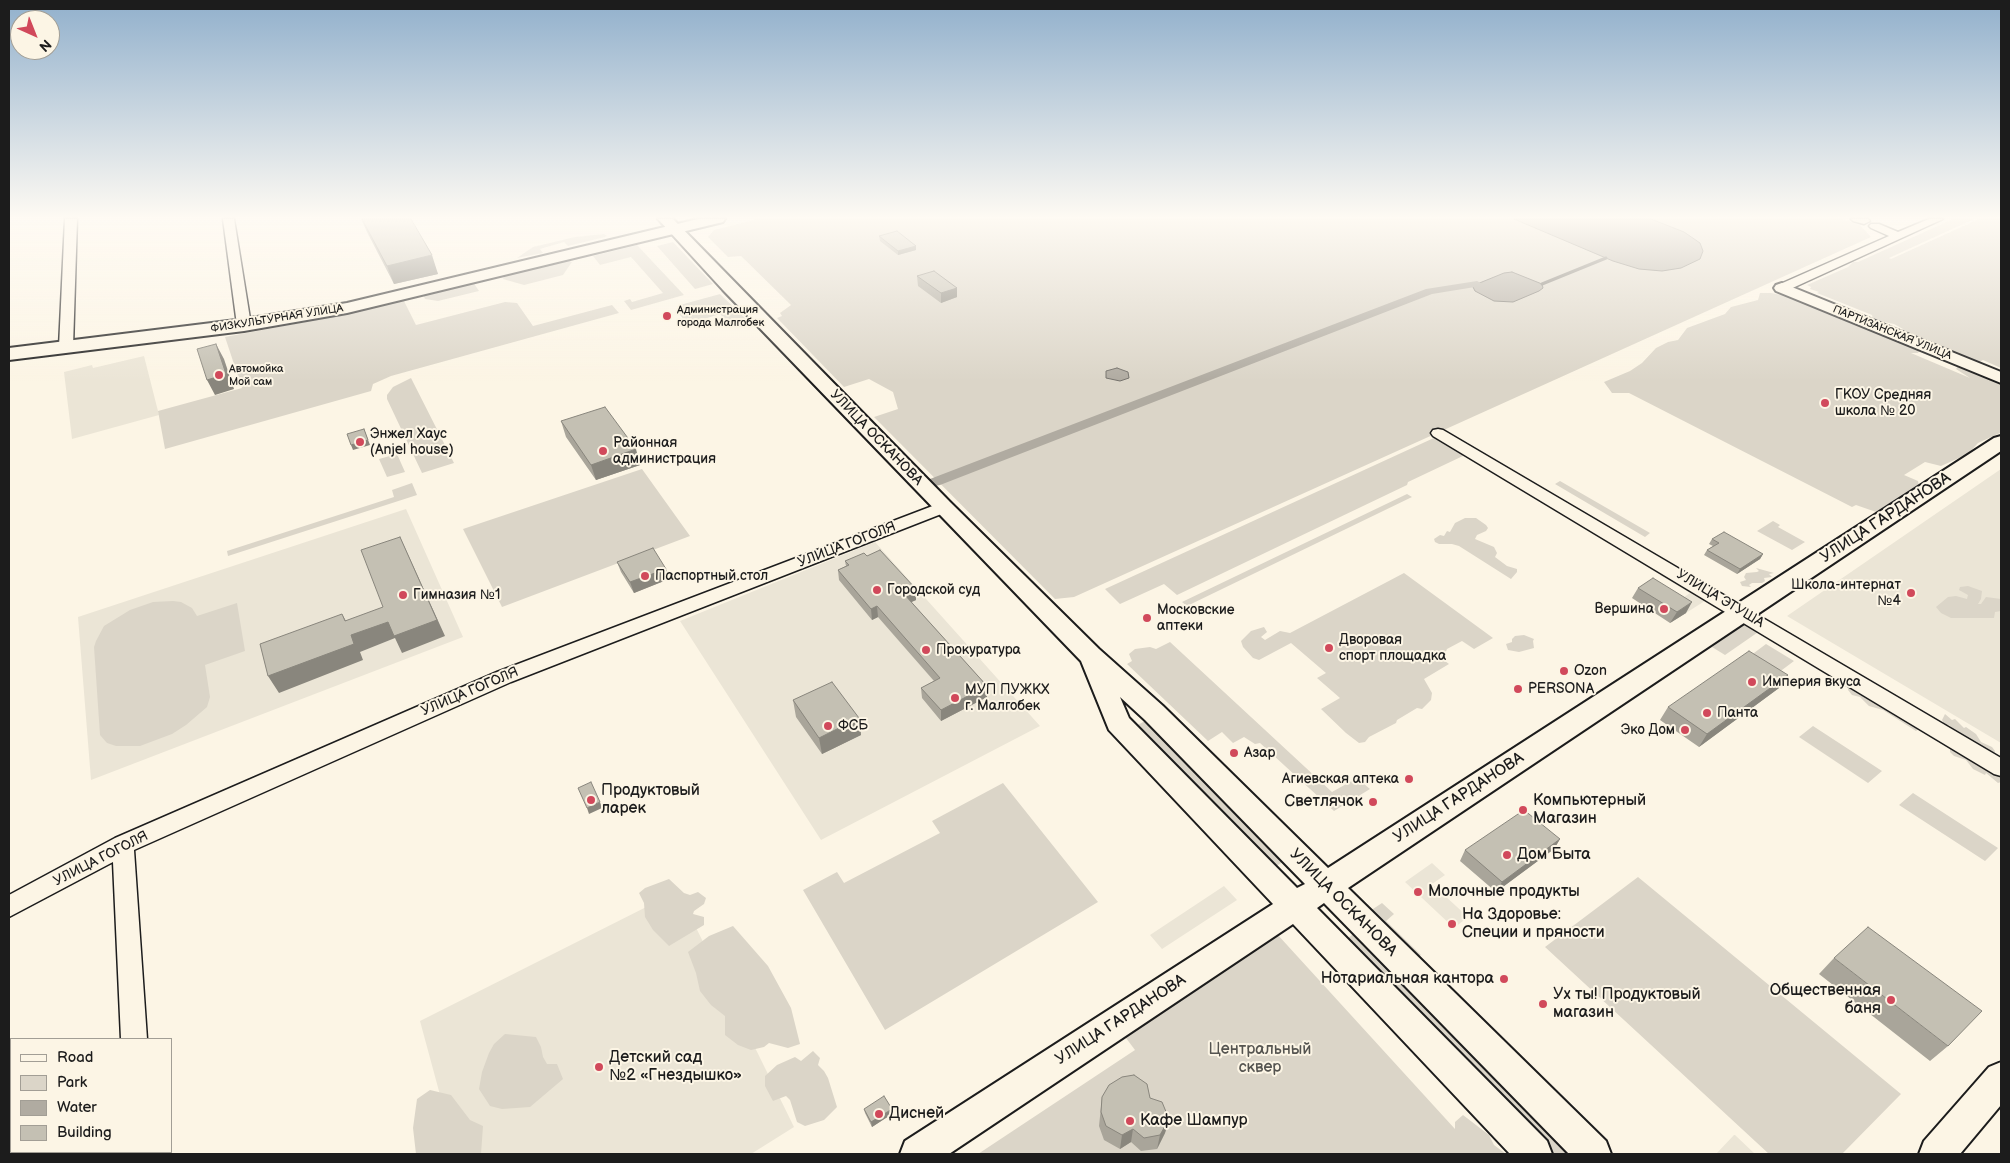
<!DOCTYPE html>
<html>
<head>
<meta charset="utf-8">
<style>
	body { margin:0 }
	#map { position:relative; width:2010px; height:1163px; overflow:hidden; background:#fcf5e5; font-family:"Balsamiq Sans",sans-serif }
	canvas { display:block }
	.frame { position:absolute; inset:0; border:10px solid #1c1c1c; pointer-events:none }
	.legend { position:absolute; left:10px; top:1038px; width:162px; height:115px; box-sizing:border-box; background:#fcf5e5; border:1px solid #a29e95; margin:0; padding:6px 9px; list-style:none; font-size:15px; color:#1c1c1c }
	.legend li { display:flex; align-items:center; gap:10px; height:25px }
	.legend b { width:25px; border:1px solid #a29e95 }
	.north { position:absolute; left:10px; top:10px; width:50px; height:50px; box-sizing:border-box; background:#fcf5e5; border:1px solid #a29e95; border-radius:50%; rotate:136deg; font-size:14px; font-weight:700; line-height:20px; text-align:center; color:#1c1c1c }
	.north::after { content:''; display:block; margin:auto; width:18px; height:22px; background:#d1495b; clip-path:polygon(50% 0,100% 100%,50% 72%,0 100%) }
</style>
</head>
<body>
<div id="map">
<canvas width="2010" height="1163"></canvas>
<div class="frame"></div>
<ul class="legend">
<li><b style="height:6px;background:#fcf5e5"></b>Road</li>
<li><b style="height:14px;background:#dbd5c8"></b>Park</li>
<li><b style="height:14px;background:#b0aba1"></b>Water</li>
<li><b style="height:14px;background:#c4c0b3"></b>Building</li>
</ul>
<div class="north">N</div>
</div>
<script>
const ctx = document.querySelector('canvas').getContext('2d');
ctx.lineJoin = 'round';
function fillPath(path, color) {
  ctx.fillStyle = color;
  ctx.fill(path, 'evenodd');
}
function poly(rows) {
  const path = new Path2D();
  for (const r of rows) {
    path.moveTo(r[0], r[1]);
    for (let i = 2; i < r.length; i += 2) path.lineTo(r[i], r[i + 1]);
  }
  return path;
}
function stroke(path, color, width, dash) {
  ctx.strokeStyle = color;
  ctx.lineWidth = width;
  ctx.lineCap = dash ? 'butt' : 'round';
  ctx.setLineDash(dash || []);
  ctx.stroke(path);
}
function write(font, color, halo, rows, align = 'center') {
  ctx.font = font + ' "Balsamiq Sans",sans-serif';
  ctx.lineWidth = 4;
  ctx.setLineDash([]);
  ctx.textBaseline = 'middle';
  ctx.strokeStyle = halo;
  ctx.fillStyle = color;
  for (const [text, x, y, turn = 0] of rows) {
    ctx.save();
    ctx.translate(x, y);
    ctx.rotate((+turn || 0) * Math.PI / 180);
    ctx.textAlign = isNaN(turn) ? turn : align;
    if (halo) ctx.strokeText(text, 0, 0);
    ctx.fillText(text, 0, 0);
    ctx.restore();
  }
}
fillPath(poly([
	[144,356,159,415,72,439,64,372,92,365,93,368],
	[2001,469,2001,743,1787,616],
	[406,509,463,637,91,780,78,617],
	[875,542,1040,726,821,840,680,621],
	[1667,571,1711,597,1686,613,1673,605,1690,593,1660,575],
	[1432,863,1445,875,1432,884,1468,917,1454,928,1405,882],
	[1224,886,1237,900,1162,949,1150,935],
	[678,891,794,1127,751,1154,456,1154,420,1021],
	[1734,1135,1735,1135,1755,1154,1716,1154]
]), '#ebe5d6');
fillPath(poly([
	[758,219,1842,219,1860,225,1871,237,1074,597,1055,599,874,417,898,409,893,392,869,379,844,387,777,318,782,316,780,313,791,305,741,256,728,257,708,237,714,230],
	[1953,219,1974,219,1889,258,1891,259,1979,219,2001,219,2001,368,1983,360,1974,365,1897,333,1903,329,1894,324,1879,321,1873,319,1872,315,1817,293,1819,292,1810,289,1811,287,1807,285,1848,267,1853,262,1858,262],
	[604,234,607,236,605,237,568,246,564,242,540,249,543,253,517,258,533,247,575,237],
	[673,242,713,284,695,289,657,246],
	[637,245,684,295,631,310,624,301,630,299,632,302,663,293,631,257,600,265,593,256],
	[569,261,572,262,563,275,524,285,503,279,504,276],
	[473,282,479,291,438,301,425,299,423,294],
	[1760,293,1771,293,1798,298,1921,348,1918,353,1911,353,1970,378,1956,369,1958,366,1965,367,2001,381,2000,433,1978,443,1968,454,1941,466,1925,462,1904,475,1918,481,1919,486,1909,495,1896,500,1888,509,1879,513,1856,505,1852,507,1629,393,1612,393,1604,382,1630,371,1642,363,1656,348,1668,342,1678,340,1687,328,1725,314,1731,307,1758,300],
	[720,294,747,320,731,325,720,314,688,324,678,313,685,311,680,305],
	[403,299,416,325,505,302,517,303,533,326,612,305,619,313,391,376,373,384,371,391,165,449,158,411,242,388,225,337,342,315],
	[411,378,454,463,422,473,387,399,387,395,393,387],
	[1436,437,1465,455,1408,482,1407,485,1177,595,1164,584,1120,604,1105,589],
	[397,454,405,472,387,477,379,459],
	[642,469,690,536,502,607,463,529],
	[1560,481,1650,533,1645,537,1555,484],
	[412,483,417,495,228,556,227,551,394,497,392,490],
	[1407,494,1412,497,1187,606,1182,602],
	[1465,518,1476,518,1486,525,1488,528,1486,531,1477,535,1475,539,1494,547,1497,553,1495,557,1507,566,1517,569,1517,572,1511,579,1459,546,1452,544,1439,544,1435,542,1434,539,1440,535,1444,536,1447,531,1450,532,1455,523],
	[1773,521,1780,525,1778,527,1805,542,1792,550,1757,531],
	[1756,568,1774,573,1769,574,1772,577,1764,578,1765,581,1762,583,1752,583,1749,585,1751,587,1742,586,1740,582,1746,580,1744,577,1746,573,1757,572,1759,571],
	[1404,573,1493,638,1474,649,1462,641,1447,649,1444,656,1441,658,1449,664,1424,679,1432,693,1431,700,1422,709,1417,708,1397,720,1396,723,1369,737,1365,742,1359,743,1346,733,1321,709,1340,698,1317,678,1326,673,1291,643,1259,660,1253,658,1243,647,1241,641,1251,631,1264,627,1267,632,1261,637,1265,640,1280,631,1290,633],
	[1968,586,1982,591,1981,599,1978,604,1981,604,1986,597,2001,599,2001,611,1995,612,1994,618,1951,618,1941,613,1936,607,1948,597,1956,596,1967,599,1968,595,1959,590,1960,587],
	[173,601,181,602,192,608,197,616,237,603,245,651,205,665,210,697,207,707,186,725,172,734,140,746,116,746,107,743,100,735,94,647,96,641,104,626,130,610,153,602],
	[1749,624,1764,628,1725,655,1712,647,1742,626],
	[1524,635,1534,639,1533,641,1534,648,1519,652,1508,650,1506,644,1512,642,1512,639,1515,636],
	[1170,642,1332,792,1357,778,1370,789,1334,811,1260,743,1255,744,1244,737,1233,743,1222,732,1208,741,1127,664,1132,661,1129,654,1135,649,1150,647,1156,649],
	[1766,644,1794,661,1778,673,1750,656],
	[1849,685,1924,724,1916,731,1883,710,1869,706,1860,697,1852,695,1848,690],
	[1945,714,1952,720,1955,719,1964,728,1966,727,1976,734,1981,742,1992,747,1995,751,1994,754,1956,732,1949,725,1945,726,1942,720],
	[1145,721,1284,861,1275,867,1136,726],
	[1813,726,1882,771,1868,783,1799,737],
	[1953,748,1999,774,2001,773,2001,782,1998,783,1986,773,1985,775,1973,769,1966,760,1954,756,1950,752,1950,749],
	[1003,783,1098,902,885,1030,803,890,837,872,844,883,940,833,932,821],
	[1913,793,1998,848,1985,861,1899,805],
	[1638,877,1901,1094,1842,1154,1769,1154,1545,947],
	[669,879,684,893,690,895,698,892,706,898,704,904,694,911,693,914,704,917,704,925,669,946,653,930,645,917,644,903,639,893,645,888],
	[1382,903,1394,914,1386,921,1421,955,1415,960,1367,913],
	[733,926,768,966,791,1008,800,1044,788,1048,769,1043,764,1047,751,1050,738,1045,725,1035,725,1016,711,1005,700,991,696,973,688,952,709,936],
	[1277,934,1455,1129,1455,1122,1463,1115,1489,1135,1494,1145,1506,1154,978,1154,1135,1050,1123,1034],
	[1353,934,1567,1154,1554,1154,1347,939],
	[505,1034,536,1037,541,1047,543,1057,547,1064,557,1064,563,1079,530,1107,502,1109,490,1106,479,1089,482,1072,489,1053,494,1044],
	[813,1051,820,1058,818,1065,824,1071,828,1078,837,1107,824,1120,805,1126,797,1122,790,1100,786,1096,773,1101,765,1086,765,1076,777,1065,795,1057,801,1061],
	[430,1090,451,1095,470,1120,483,1126,481,1154,416,1154,413,1128,417,1099]
]), '#dbd5c8');
const water = poly([
	[1514,219,1651,219,1684,232,1700,243,1703,251,1700,259,1681,268,1662,271,1639,269,1613,261,1514,219],
	[1512,272,1542,284,1543,288,1539,291,1513,302,1494,301,1475,291,1473,287,1477,284,1504,273,1512,272],
	[1117,368,1128,372,1129,378,1120,381,1106,378,1106,371,1117,368]
]);
fillPath(water, '#b0aba1');
stroke(water, '#75726c', 1);
stroke(poly([
	[1542,284,1606,258]
]), '#75726c', 3);
fillPath(poly([
	[1477,281,1483,284,1481,286,1432,294,940,485,935,486,930,485,928,482,930,479,1426,289,1477,281]
]), '#b0aba1');
const minor = poly([
	[65,219,77,219,73,347,66,351,59,347,65,219],
	[223,219,234,219,251,325,244,329,237,325,223,219],
	[1851,219,1868,219,1870,221,1864,224,1853,221,1851,219],
	[1929,219,1943,219,1786,291,1778,291,1776,288,1778,285,1889,236,1871,228,1869,226,1871,224,1879,224,1898,232,1929,219],
	[1438,429,1443,430,2001,758,2001,776,1994,774,1433,436,1431,433,1433,430,1438,429],
	[943,502,949,503,951,507,949,511,511,682,134,850,147,1039,121,1039,113,862,9,917,9,895,115,838,497,672,943,502],
	[126,1152,154,1152,155,1154,127,1154,126,1152]
]);
const tertiary = poly([
	[658,219,673,219,950,502,1099,649,1163,706,1328,868,1994,438,2001,436,2001,451,1348,888,1606,1141,1611,1154,1569,1154,1324,903,1317,908,1547,1141,1552,1154,1510,1154,1293,924,949,1154,900,1154,905,1141,1273,904,1109,730,1081,661,723,290,658,219],
	[1120,697,1145,720,1305,884,1297,888,1129,718,1120,697],
	[1782,283,2001,372,2001,383,1776,291,1774,288,1776,285,1782,283],
	[2001,1062,2001,1105,1960,1154,1919,1154,1924,1141,1989,1067,2001,1062]
]);
const secondary = poly([
	[698,219,725,219,723,222,347,313,244,331,9,360,9,348,244,319,347,303,698,219]
]);
stroke(minor, '#1c1c1c', 3);
stroke(tertiary, '#1c1c1c', 4);
stroke(secondary, '#1c1c1c', 4);
fillPath(minor, '#fcf5e5');
fillPath(tertiary, '#fcf5e5');
fillPath(secondary, '#fcf5e5');
fillPath(poly([
	[361,219,411,219,438,274,394,284,367,232],
	[879,236,916,246,916,250,898,255,880,241],
	[917,276,957,288,957,297,941,303,918,286],
	[561,421,640,465,596,480,566,437],
	[1712,539,1763,554,1760,559,1737,574,1704,555,1707,550,1713,546,1709,544],
	[867,556,916,589,916,600,911,602,987,686,987,697,941,721,922,698,921,688,934,681,878,617,872,620,839,580,838,570,846,566,845,561],
	[617,562,666,569,669,579,634,593,621,572],
	[1638,588,1686,613,1670,623,1632,598],
	[1779,688,1699,747,1660,720,1668,707],
	[793,700,859,718,861,735,822,754,796,717],
	[1560,839,1554,849,1496,892,1460,861,1465,850],
	[1834,958,1948,1046,1930,1061,1819,974],
	[1102,1097,1150,1098,1169,1119,1165,1133,1157,1149,1141,1151,1131,1142,1120,1149,1104,1140,1099,1126],
	[864,1109,892,1114,872,1127,865,1113]
]), '#a9a59a');
fillPath(poly([
	[916,246,916,250,898,255,898,251],
	[432,255,438,274,394,284,387,266],
	[957,288,957,297,941,303,941,293],
	[216,344,224,359,234,389,215,395,207,380],
	[364,429,370,445,353,450,351,445],
	[636,449,640,465,596,480,591,465],
	[400,537,445,636,402,653,395,638,360,652,363,660,279,693,268,676,345,621,342,614,351,630,388,622],
	[1763,554,1760,559,1737,574,1740,569],
	[666,569,669,579,634,593,630,582],
	[916,589,916,600,905,605,904,594],
	[1692,602,1686,613,1670,623,1677,612],
	[877,606,878,617,872,620,871,609],
	[1788,675,1779,688,1699,747,1707,734],
	[987,686,987,697,941,721,941,710],
	[859,718,861,735,822,754,819,738],
	[600,802,602,808,589,814,587,808],
	[1560,839,1554,849,1496,892,1502,882],
	[892,1109,892,1114,872,1127,871,1122],
	[1169,1119,1165,1133,1157,1149,1160,1135],
	[1133,1129,1131,1142,1120,1149,1122,1135]
]), '#89867d');
const building = poly([
	[362,219,411,219,432,255,387,266,362,219],
	[897,231,916,246,898,251,879,236,897,231],
	[934,271,957,288,941,293,917,276,934,271],
	[216,344,226,374,207,380,197,349,216,344],
	[605,407,636,449,591,465,561,421,605,407],
	[364,429,368,440,351,445,347,434,364,429],
	[1724,532,1763,554,1740,569,1707,550,1719,543,1712,539,1724,532],
	[400,537,437,620,394,636,388,622,351,635,354,644,268,676,260,644,342,614,345,621,383,607,361,550,400,537],
	[653,548,666,569,630,582,617,562,653,548],
	[880,550,916,589,904,594,987,686,941,710,921,688,940,678,877,606,871,609,838,570,849,565,845,561,864,553,867,556,880,550],
	[1653,578,1692,602,1677,612,1638,588,1653,578],
	[1749,651,1788,675,1707,734,1668,707,1749,651],
	[832,682,859,718,819,738,793,700,832,682],
	[591,782,600,802,587,808,578,788,591,782],
	[1524,810,1560,839,1502,882,1465,850,1524,810],
	[1868,927,1982,1011,1948,1046,1834,958,1868,927],
	[1134,1075,1147,1084,1150,1098,1162,1102,1169,1119,1160,1135,1144,1138,1133,1129,1122,1135,1106,1126,1101,1112,1102,1097,1109,1085,1122,1077,1134,1075],
	[884,1096,892,1109,871,1122,864,1109,884,1096]
]);
fillPath(building, '#c4c0b3');
stroke(building, '#89867d', 1);
const sky = ctx.createLinearGradient(0, 0, 0, 381);
sky.addColorStop(0, '#91b0cc');
sky.addColorStop(0.57, '#fefaf3');
sky.addColorStop(1, '#fefaf300');
ctx.fillStyle = sky;
ctx.fillRect(0, 0, 2010, 381);
for (const [x, y, r, color] of [
	[667,316,5,"#d1495b"],
	[219,375,5,"#d1495b"],
	[1825,403,5,"#d1495b"],
	[360,442,5,"#d1495b"],
	[603,451,5,"#d1495b"],
	[645,576,5,"#d1495b"],
	[877,590,5,"#d1495b"],
	[1911,593,5,"#d1495b"],
	[403,595,5,"#d1495b"],
	[1664,609,5,"#d1495b"],
	[1147,618,5,"#d1495b"],
	[1329,648,5,"#d1495b"],
	[926,650,5,"#d1495b"],
	[1564,671,5,"#d1495b"],
	[1752,682,5,"#d1495b"],
	[1518,689,5,"#d1495b"],
	[955,698,5,"#d1495b"],
	[1707,713,5,"#d1495b"],
	[828,726,5,"#d1495b"],
	[1685,730,5,"#d1495b"],
	[1234,753,5,"#d1495b"],
	[1409,779,5,"#d1495b"],
	[591,800,5,"#d1495b"],
	[1373,802,5,"#d1495b"],
	[1523,810,5,"#d1495b"],
	[1507,855,5,"#d1495b"],
	[1418,892,5,"#d1495b"],
	[1452,924,5,"#d1495b"],
	[1504,979,5,"#d1495b"],
	[1891,1000,5,"#d1495b"],
	[1543,1004,5,"#d1495b"],
	[599,1067,5,"#d1495b"],
	[879,1114,5,"#d1495b"],
	[1130,1121,5,"#d1495b"]
]) {
  const dot = new Path2D();
  dot.arc(x, y, r, 0, 2 * Math.PI);
  ctx.fillStyle = color;
  ctx.fill(dot);
  stroke(dot, '#fcf5e5', 2);
}
write('11px', '#1c1c1c', '#fcf5e5', [
	["Администрация",677,310],
	["города Малгобек",677,323],
	["Автомойка",229,369],
	["Мой сам",229,382]
], 'left');
write('11px', '#1c1c1c', '#fcf5e5', [
	["ФИЗКУЛЬТУРНАЯ УЛИЦА",277,319,-9],
	["ПАРТИЗАНСКАЯ УЛИЦА",1892,333,22]
]);
write('14px', '#1c1c1c', '#fcf5e5', [
	["ГКОУ Средняя",1835,395],
	["школа № 20",1835,411],
	["Энжел Хаус",370,434],
	["(Anjel house)",370,450],
	["Районная",613,443],
	["администрация",613,459],
	["Паспортный стол",655,576],
	["Школа-интернат",1901,585,"right"],
	["№4",1901,601,"right"],
	["Городской суд",887,590],
	["Гимназия №1",413,595],
	["Вершина",1654,609,"right"],
	["Московские",1157,610],
	["аптеки",1157,626],
	["Дворовая",1339,640],
	["спорт площадка",1339,656],
	["Прокуратура",936,650],
	["Ozon",1574,671],
	["Империя вкуса",1762,682],
	["PERSONA",1528,689],
	["МУП ПУЖКХ",965,690],
	["г. Малгобек",965,706],
	["Панта",1717,713],
	["ФСБ",838,726],
	["Эко Дом",1675,730,"right"],
	["Азар",1244,753],
	["Агиевская аптека",1399,779,"right"]
], 'left');
write('14px', '#1c1c1c', '#fcf5e5', [
	["УЛИЦА ОСКАНОВА",876,438,46],
	["УЛИЦА ГОГОЛЯ",847,545,-21],
	["УЛИЦА ЭТУША",1720,599,31],
	["УЛИЦА ГОГОЛЯ",470,692,-23],
	["УЛИЦА ГОГОЛЯ",101,859,-27]
]);
write('16px', '#1c1c1c', '#fcf5e5', [
	["УЛИЦА ГАРДАНОВА",1886,518,-33],
	["УЛИЦА ГАРДАНОВА",1459,798,-33],
	["УЛИЦА ОСКАНОВА",1343,903,45],
	["УЛИЦА ГАРДАНОВА",1121,1020,-33]
]);
write('16px', '#1c1c1c', '#fcf5e5', [
	["Продуктовый",601,791],
	["ларек",601,809],
	["Компьютерный",1533,801],
	["Магазин",1533,819],
	["Светлячок",1363,802,"right"],
	["Дом Быта",1517,855],
	["Молочные продукты",1428,892],
	["На Здоровье:",1462,915],
	["Специи и пряности",1462,933],
	["Нотариальная кантора",1494,979,"right"],
	["Общественная",1881,991,"right"],
	["баня",1881,1009,"right"],
	["Ух ты! Продуктовый",1553,995],
	["магазин",1553,1013],
	["Детский сад",609,1058],
	["№2 «Гнездышко»",609,1076],
	["Дисней",889,1114],
	["Кафе Шампур",1140,1121]
], 'left');
write('16px', '#555450', '#fcf5e5', [
	["Центральный",1260,1050],
	["сквер",1260,1068]
]);
</script>
</body>
</html>
